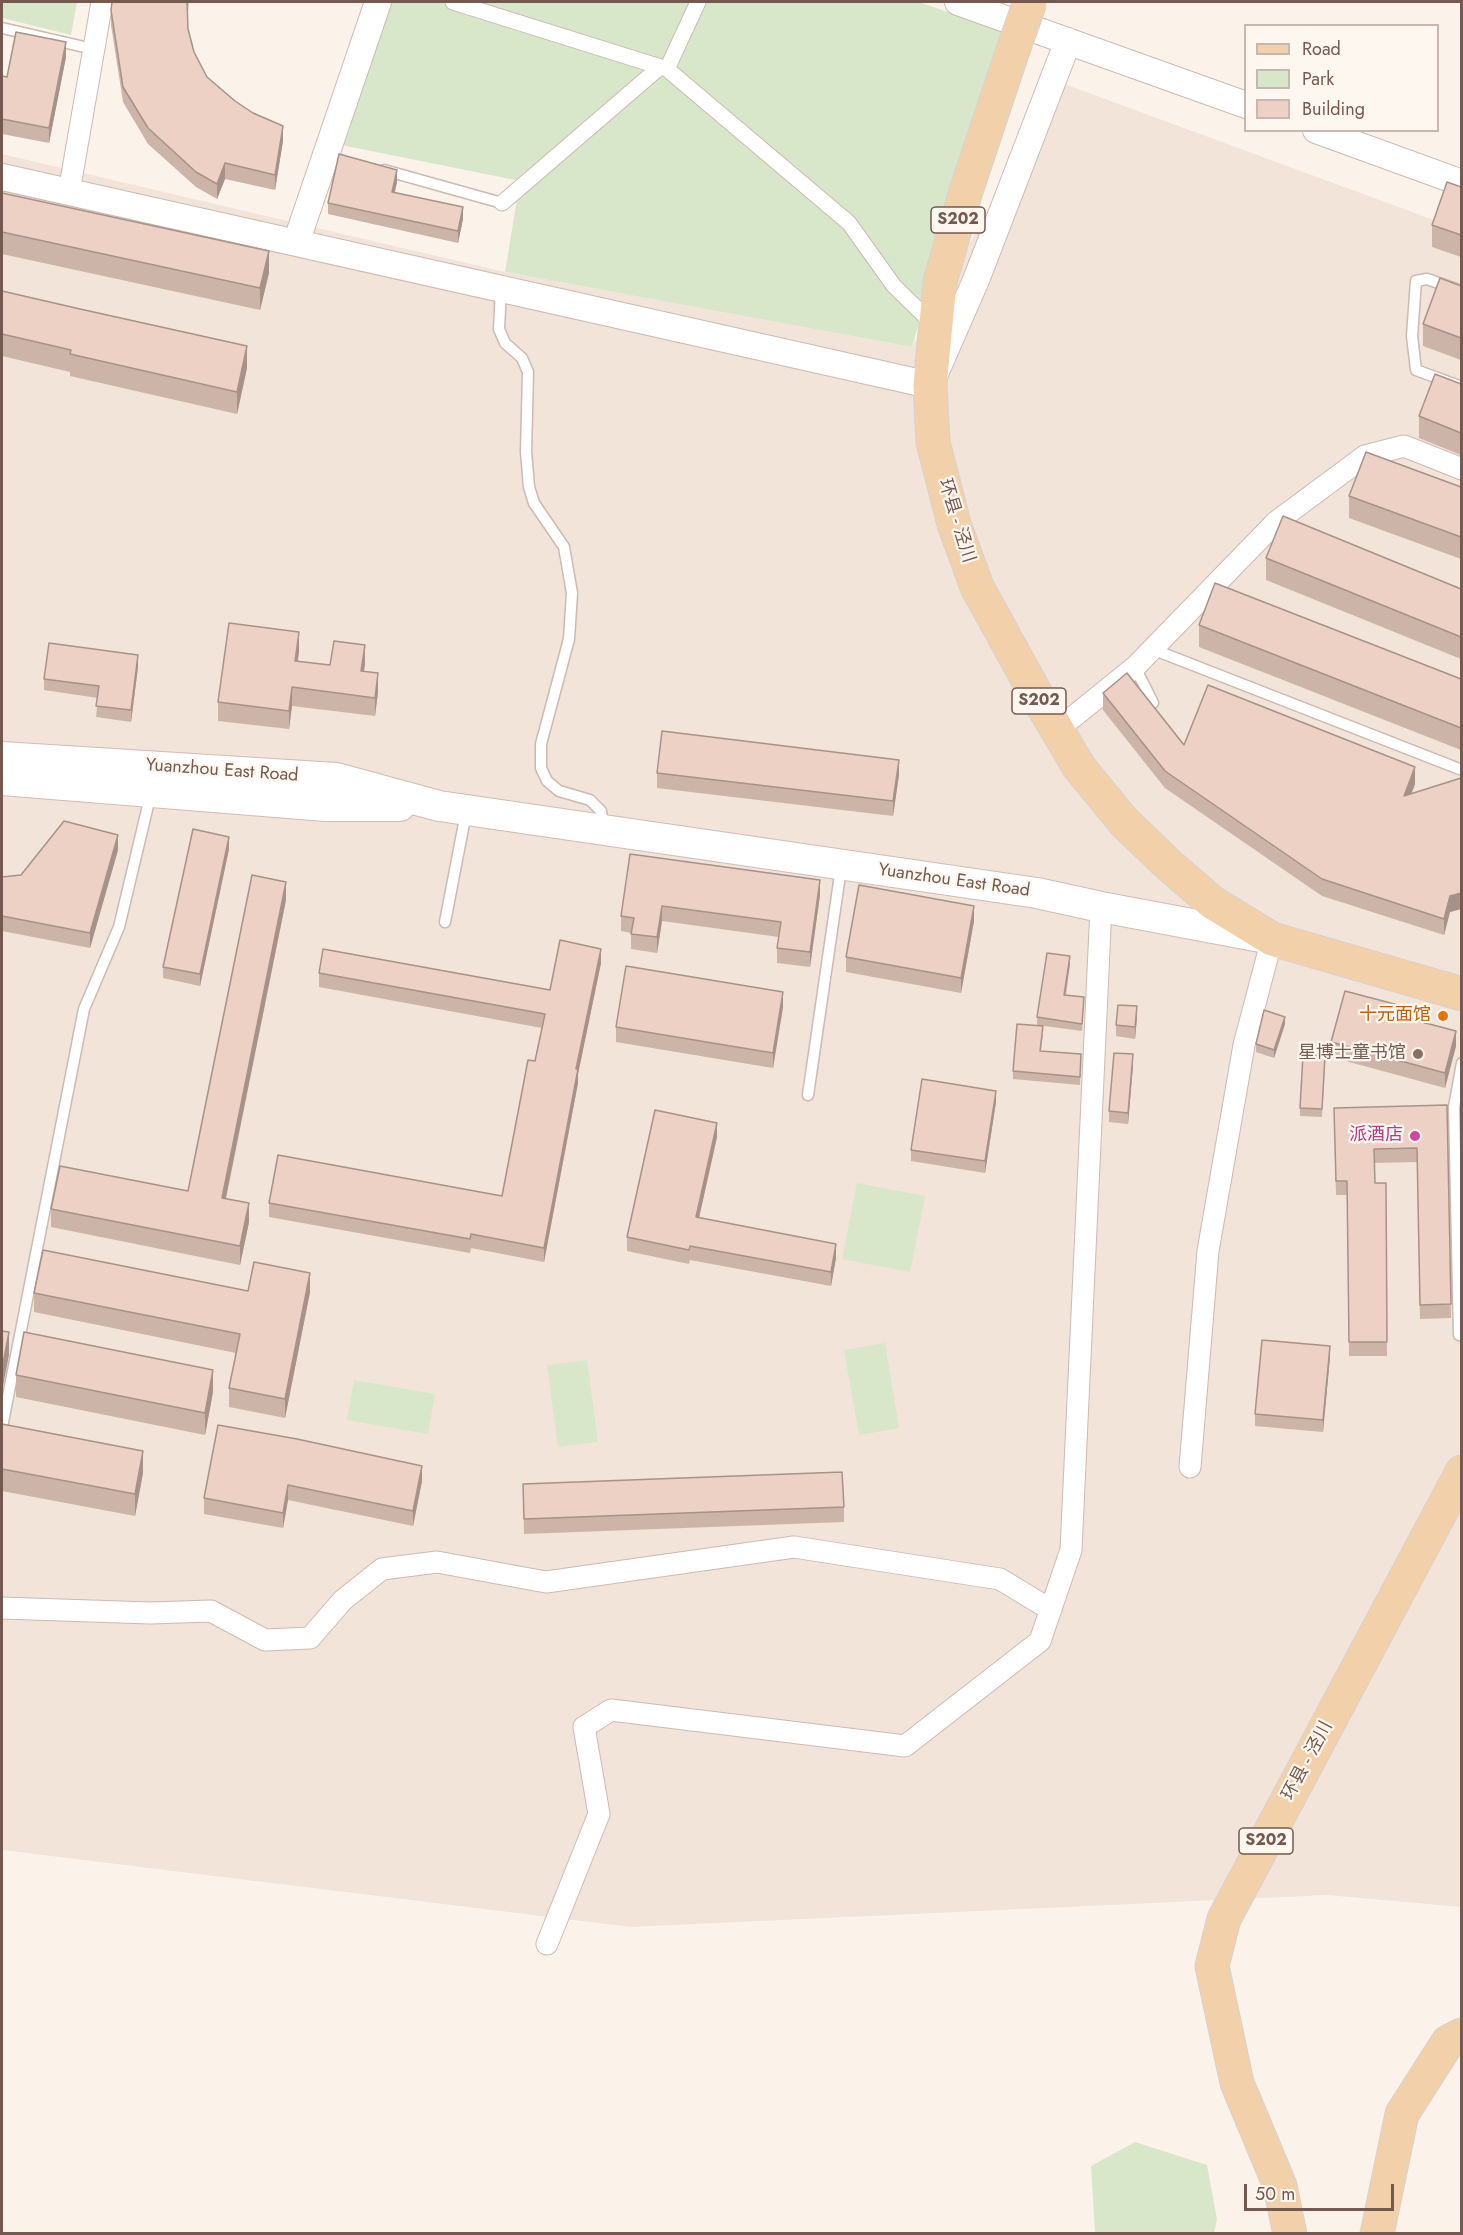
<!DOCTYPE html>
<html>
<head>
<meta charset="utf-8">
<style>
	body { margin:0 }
	#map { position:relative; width:1463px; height:2235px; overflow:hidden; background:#fbf3ea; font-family:Jost,sans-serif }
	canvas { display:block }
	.frame { position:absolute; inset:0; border:3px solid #735950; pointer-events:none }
	.legend { position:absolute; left:1244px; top:24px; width:195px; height:108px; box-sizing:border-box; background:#fdf7f0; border:2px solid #c6b8b0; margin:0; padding:8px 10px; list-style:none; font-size:18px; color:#735950 }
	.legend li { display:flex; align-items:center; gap:12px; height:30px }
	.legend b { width:30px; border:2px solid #c6b8b0 }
	.scale { position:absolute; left:1244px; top:2184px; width:150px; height:27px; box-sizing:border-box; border:3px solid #735950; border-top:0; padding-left:8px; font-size:18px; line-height:21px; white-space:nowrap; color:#735950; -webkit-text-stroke:4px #fdf7f0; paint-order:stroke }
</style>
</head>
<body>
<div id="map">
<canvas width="1463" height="2235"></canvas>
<div class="frame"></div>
<ul class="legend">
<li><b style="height:8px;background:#f2d1aa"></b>Road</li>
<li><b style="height:16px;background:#d8e7ca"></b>Park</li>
<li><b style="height:16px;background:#edd1c4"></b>Building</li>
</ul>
<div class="scale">50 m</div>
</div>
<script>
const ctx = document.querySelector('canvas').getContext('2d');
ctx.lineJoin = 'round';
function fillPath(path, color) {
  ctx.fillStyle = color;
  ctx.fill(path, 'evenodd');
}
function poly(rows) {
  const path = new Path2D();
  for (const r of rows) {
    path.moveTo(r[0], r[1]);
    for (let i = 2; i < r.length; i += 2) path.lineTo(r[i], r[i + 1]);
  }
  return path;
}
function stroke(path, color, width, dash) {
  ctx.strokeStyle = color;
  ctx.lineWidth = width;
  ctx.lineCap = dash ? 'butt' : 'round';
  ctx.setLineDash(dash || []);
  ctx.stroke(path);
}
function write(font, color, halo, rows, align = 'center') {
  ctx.font = font + ' Jost,"Noto Sans SC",sans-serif';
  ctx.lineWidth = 4.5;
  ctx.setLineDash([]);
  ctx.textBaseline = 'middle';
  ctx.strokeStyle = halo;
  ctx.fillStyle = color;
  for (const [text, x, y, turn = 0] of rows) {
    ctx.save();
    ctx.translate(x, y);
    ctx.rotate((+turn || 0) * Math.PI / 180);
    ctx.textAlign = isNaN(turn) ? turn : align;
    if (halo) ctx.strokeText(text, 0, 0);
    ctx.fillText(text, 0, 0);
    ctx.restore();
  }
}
fillPath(poly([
	[1059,82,1461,230,1461,1907,1327,1895,631,1927,2,1850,2,154,505,272,912,347]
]), '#f2e4d9');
fillPath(poly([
	[2,2,77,2,71,35,2,18],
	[389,2,919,2,1002,31,912,347,505,272,520,181,341,145],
	[857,1183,925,1196,910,1272,842,1259],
	[885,1343,899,1428,859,1435,844,1350],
	[587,1360,598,1442,558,1447,547,1365],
	[354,1380,435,1394,428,1434,347,1420],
	[1135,2142,1207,2165,1217,2219,1214,2233,1095,2233,1091,2166]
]), '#d8e7ca');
const service = poly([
	[2,28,93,49],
	[384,170,502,203],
	[501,289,499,329,505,343,522,358,528,372,526,452,529,487,534,503,564,547,572,593,569,639,541,744,541,768,547,781,559,791,590,800,601,811,603,826],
	[1462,291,1427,279,1416,281,1412,336,1416,370,1462,387],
	[1152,649,1462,770],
	[1135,667,1153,703],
	[445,922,466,813],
	[808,1095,841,868],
	[1459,1335,1454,1107,1462,1063],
	[2,1427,84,1009,119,927,151,793]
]);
const pedestrian = poly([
	[453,2,667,69,849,223,894,286,934,325],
	[667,69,698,2],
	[502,203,660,67]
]);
const minor = poly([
	[69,192,102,2],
	[1057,730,1135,667,1276,522,1365,456,1404,446,1462,469],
	[1190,1467,1208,1251,1244,1045,1272,939],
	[2,1608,150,1613,211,1611,265,1640,310,1638,343,1600,382,1569,437,1562,546,1582,794,1547,1000,1579,1051,1610],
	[547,1944,599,1814,584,1727,611,1710,905,1746,1040,1641,1071,1550,1101,907]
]);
const tertiary = poly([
	[958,2,1246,105],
	[1316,130,1462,183],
	[2,177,930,385,976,280,1068,41],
	[296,243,378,2]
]);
const secondary = poly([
	[2,757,336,778,439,806,1037,893,1101,907,1266,938],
	[2,780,326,806,400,806]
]);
const primary = poly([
	[1010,59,966,191,940,282,930,385,933,442,954,524,977,587,1037,696,1079,767,1124,822,1170,866,1213,903,1272,939,1462,994],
	[1290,2234,1280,2186,1237,2083,1212,1966,1224,1919,1462,1472],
	[1377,2234,1402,2114,1448,2042,1462,2035]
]);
stroke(service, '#ccbab1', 13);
stroke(pedestrian, '#ccbab1', 17);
stroke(minor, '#ccbab1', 23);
stroke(tertiary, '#ccbab1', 28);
stroke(secondary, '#d0bcb2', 32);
stroke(primary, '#d8d1ce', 35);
stroke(service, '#fff', 10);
stroke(pedestrian, '#fff', 15);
stroke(minor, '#fff', 21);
stroke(tertiary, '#fff', 26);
stroke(secondary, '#fff', 30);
stroke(primary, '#f2d1aa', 33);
const primaryBridge = poly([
	[1010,59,1030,2]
]);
stroke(primaryBridge, '#d8d1ce', 35, []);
stroke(primaryBridge, '#f2d1aa', 33);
fillPath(poly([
	[112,2,189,2,188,12,188,29,194,52,207,77,283,141,275,190,225,179,217,199,196,187,148,144,123,102,111,25,111,10],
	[66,57,49,143,2,134,2,76,7,77],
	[397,182,395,192,463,219,458,243,328,214,328,203],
	[1461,187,1461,257,1432,247,1432,225],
	[2,193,269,273,260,310,2,254],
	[1461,286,1461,360,1423,346,1423,324],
	[2,291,247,368,237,414,70,376,70,372,2,356],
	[1461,384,1461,455,1419,438,1419,416],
	[1461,487,1461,559,1349,518,1349,496],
	[1266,558,1461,589,1461,659,1266,580],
	[1199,625,1461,679,1461,750,1199,647],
	[299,651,298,661,330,665,365,664,364,671,378,692,375,716,292,706,289,729,218,721,218,702],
	[138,667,131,722,96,717,98,698,44,690,44,679],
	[1103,693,1184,745,1415,784,1411,794,1461,778,1461,909,1450,912,1444,935,1322,896,1165,788,1103,710],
	[657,773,899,775,893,816,657,788],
	[229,849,200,986,163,978,163,967],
	[118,850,90,948,2,931,2,877,21,875],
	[630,854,820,895,810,967,777,963,777,948,779,937,662,921,657,953,631,949,631,933,621,931,621,916],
	[286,900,226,1199,249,1222,240,1265,51,1227,51,1209,188,1191],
	[974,921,961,993,846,972,846,957],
	[601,963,578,1074,578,1083,544,1262,471,1248,470,1253,269,1217,269,1203,502,1196,535,1061,542,1028,319,987,319,973,550,990],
	[1070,964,1066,995,1084,997,1082,1031,1037,1025,1037,1017],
	[783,1007,773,1068,616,1042,616,1027],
	[1137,1018,1135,1039,1116,1036,1116,1025],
	[1417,1020,1456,1046,1445,1088,1331,1057,1331,1042],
	[1285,1024,1274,1058,1256,1052,1256,1044],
	[1043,1034,1041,1051,1081,1054,1080,1085,1013,1079,1013,1071],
	[1325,1064,1322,1117,1300,1116,1300,1108],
	[1133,1066,1128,1124,1109,1122,1109,1111],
	[996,1102,985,1173,911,1161,911,1150],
	[1447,1105,1451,1318,1420,1319,1417,1162,1374,1163,1375,1183,1386,1183,1387,1356,1349,1356,1347,1195,1336,1195,1334,1122],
	[717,1137,699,1218,836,1258,831,1286,690,1260,689,1264,627,1251,627,1237],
	[248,1291,310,1292,285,1418,229,1407,229,1388,236,1353,34,1312,34,1293],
	[1330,1357,1323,1432,1255,1426,1255,1414],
	[16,1375,213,1392,205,1435,16,1397],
	[2,1424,143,1473,135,1516,2,1491],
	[218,1425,422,1481,413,1526,288,1500,283,1528,204,1514,204,1498],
	[523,1484,844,1507,844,1522,524,1534]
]), '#ccb4a9');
fillPath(poly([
	[66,42,66,57,49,143,49,128],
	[283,126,283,141,275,190,275,175],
	[225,163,225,179,217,199,217,184],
	[397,170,397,182,392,203,392,192],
	[463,207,463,219,458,243,458,231],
	[269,251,269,273,260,310,260,288],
	[247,346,247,368,237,414,237,392],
	[299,632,299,651,295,680,295,661],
	[365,645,365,664,361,690,361,671],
	[138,655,138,667,131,722,131,710],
	[378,673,378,692,375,716,375,698],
	[292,687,292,706,289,729,289,711],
	[899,760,899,775,893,816,893,801],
	[1415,767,1415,784,1404,813,1404,796],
	[118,835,118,850,90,948,90,933],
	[229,837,229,849,200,986,200,974],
	[820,880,820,895,810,967,810,952],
	[286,882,286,900,222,1216,222,1198],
	[1461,893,1461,909,1450,912,1444,935,1444,919,1450,896],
	[662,906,662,921,657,953,657,937],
	[974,906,974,921,961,993,961,978],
	[601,949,601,963,578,1074,578,1083,544,1262,544,1248,576,1069],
	[1070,956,1070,964,1064,1002,1064,995],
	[783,992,783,1007,773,1068,773,1053],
	[1137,1006,1137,1018,1135,1039,1135,1027],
	[1285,1017,1285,1024,1274,1058,1274,1050],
	[1456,1031,1456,1046,1445,1088,1445,1073],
	[1133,1054,1133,1066,1128,1124,1128,1113],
	[996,1091,996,1102,985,1173,985,1161],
	[717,1123,717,1137,696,1231,696,1217],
	[249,1203,249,1222,240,1265,240,1246],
	[836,1244,836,1258,831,1286,831,1272],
	[310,1273,310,1292,285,1418,285,1399],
	[9,1332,9,1355,2,1391,2,1369],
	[1330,1346,1330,1357,1323,1432,1323,1420],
	[213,1370,213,1392,205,1435,205,1413],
	[143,1451,143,1473,135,1516,135,1494],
	[422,1466,422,1481,413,1526,413,1511],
	[288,1485,288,1500,283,1528,283,1513]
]), '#a69289');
const building = poly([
	[112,2,187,2,188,29,194,52,207,77,235,101,253,113,283,126,275,175,225,163,217,184,196,172,148,128,123,87,111,10,112,2],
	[16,32,66,42,49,128,2,119,2,76,7,77,16,32],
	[339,154,397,170,392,192,463,207,458,231,328,203,339,154],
	[1447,182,1461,187,1461,235,1432,225,1447,182],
	[2,193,269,251,260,288,2,232,2,193],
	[1440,278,1461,286,1461,338,1423,324,1440,278],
	[2,291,80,309,247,346,237,392,70,354,71,350,2,334,2,291],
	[1435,374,1461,384,1461,433,1419,416,1435,374],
	[1366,452,1461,487,1461,537,1349,496,1366,452],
	[1283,516,1461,589,1461,637,1266,558,1283,516],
	[1215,583,1461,679,1461,728,1199,625,1215,583],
	[229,623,299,632,295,661,330,665,334,641,365,645,361,671,378,673,375,698,292,687,289,711,218,702,229,623],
	[49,643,138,655,131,710,96,706,99,686,44,679,49,643],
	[1127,673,1184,745,1208,685,1415,767,1404,796,1461,778,1461,893,1450,896,1444,919,1322,879,1165,771,1103,693,1127,673],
	[662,731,899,760,893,801,657,773,662,731],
	[64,821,118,835,90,933,2,916,2,877,21,875,64,821],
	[193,829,229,837,200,974,163,967,193,829],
	[630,854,820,880,810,952,777,948,781,922,662,906,657,937,631,934,634,918,621,916,630,854],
	[252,875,286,882,222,1198,249,1203,240,1246,51,1209,60,1166,188,1191,252,875],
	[859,885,974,906,961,978,846,957,859,885],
	[560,940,601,949,576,1069,578,1069,544,1248,471,1234,470,1239,269,1203,278,1155,502,1196,528,1060,535,1061,545,1014,319,973,323,949,550,990,560,940],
	[1047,953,1070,956,1064,995,1084,997,1082,1024,1037,1017,1047,953],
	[626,966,783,992,773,1053,616,1027,626,966],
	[1345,991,1417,1010,1414,1020,1456,1031,1445,1073,1331,1042,1345,991],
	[1118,1005,1137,1006,1135,1027,1116,1025,1118,1005],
	[1264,1010,1285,1017,1274,1050,1256,1044,1264,1010],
	[1017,1024,1043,1026,1040,1051,1081,1054,1080,1077,1013,1071,1017,1024],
	[1114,1053,1133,1054,1128,1113,1109,1111,1114,1053],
	[1303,1055,1325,1056,1322,1109,1300,1108,1303,1055],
	[922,1079,996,1091,985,1161,911,1150,922,1079],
	[1447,1105,1451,1304,1420,1305,1417,1148,1374,1149,1375,1183,1386,1183,1387,1342,1349,1342,1347,1181,1336,1181,1334,1108,1447,1105],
	[655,1110,717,1123,696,1217,836,1244,831,1272,690,1246,689,1250,627,1237,655,1110],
	[43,1250,248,1291,254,1262,310,1273,285,1399,229,1388,240,1334,34,1293,43,1250],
	[2,1331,9,1332,2,1369,2,1331],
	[24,1332,213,1370,205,1413,16,1375,24,1332],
	[1262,1340,1330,1346,1323,1420,1255,1414,1262,1340],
	[2,1424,143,1451,135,1494,2,1469,2,1424],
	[218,1425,297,1439,422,1466,413,1511,288,1485,283,1513,204,1498,218,1425],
	[842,1472,844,1507,524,1519,523,1484,842,1472]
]);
fillPath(building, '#edd1c4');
stroke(building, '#a69289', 1.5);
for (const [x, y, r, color] of [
	[1443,1016,6,"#e8710a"],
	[1418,1054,6,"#8d6e63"],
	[1415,1136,6,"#d1479c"]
]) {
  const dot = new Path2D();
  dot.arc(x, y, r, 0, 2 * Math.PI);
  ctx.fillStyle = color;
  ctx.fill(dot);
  stroke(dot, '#fdf7f0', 2);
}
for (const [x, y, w] of [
	[958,220,54],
	[1039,701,54],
	[1266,1841,54]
]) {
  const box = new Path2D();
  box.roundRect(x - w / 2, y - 13, w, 26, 4.5);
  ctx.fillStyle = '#fdf7f0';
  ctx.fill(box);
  stroke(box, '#735950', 1.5);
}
write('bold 16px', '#735950', null, [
	["S202",958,220],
	["S202",1039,701],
	["S202",1266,1841]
]);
write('18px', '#735950', '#fdf7f0', [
	["环县 - 泾川",956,521,73],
	["Yuanzhou East Road",222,771,4],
	["Yuanzhou East Road",954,881,8],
	["环县 - 泾川",1308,1761,-62]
]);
write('18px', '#c56008', '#fdf7f0', [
	["十元面馆",1431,1016]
], 'right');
write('18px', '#785e54', '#fdf7f0', [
	["星博士童书馆",1406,1054]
], 'right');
write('18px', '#b23c85', '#fdf7f0', [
	["派酒店",1403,1136]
], 'right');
</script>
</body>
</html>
